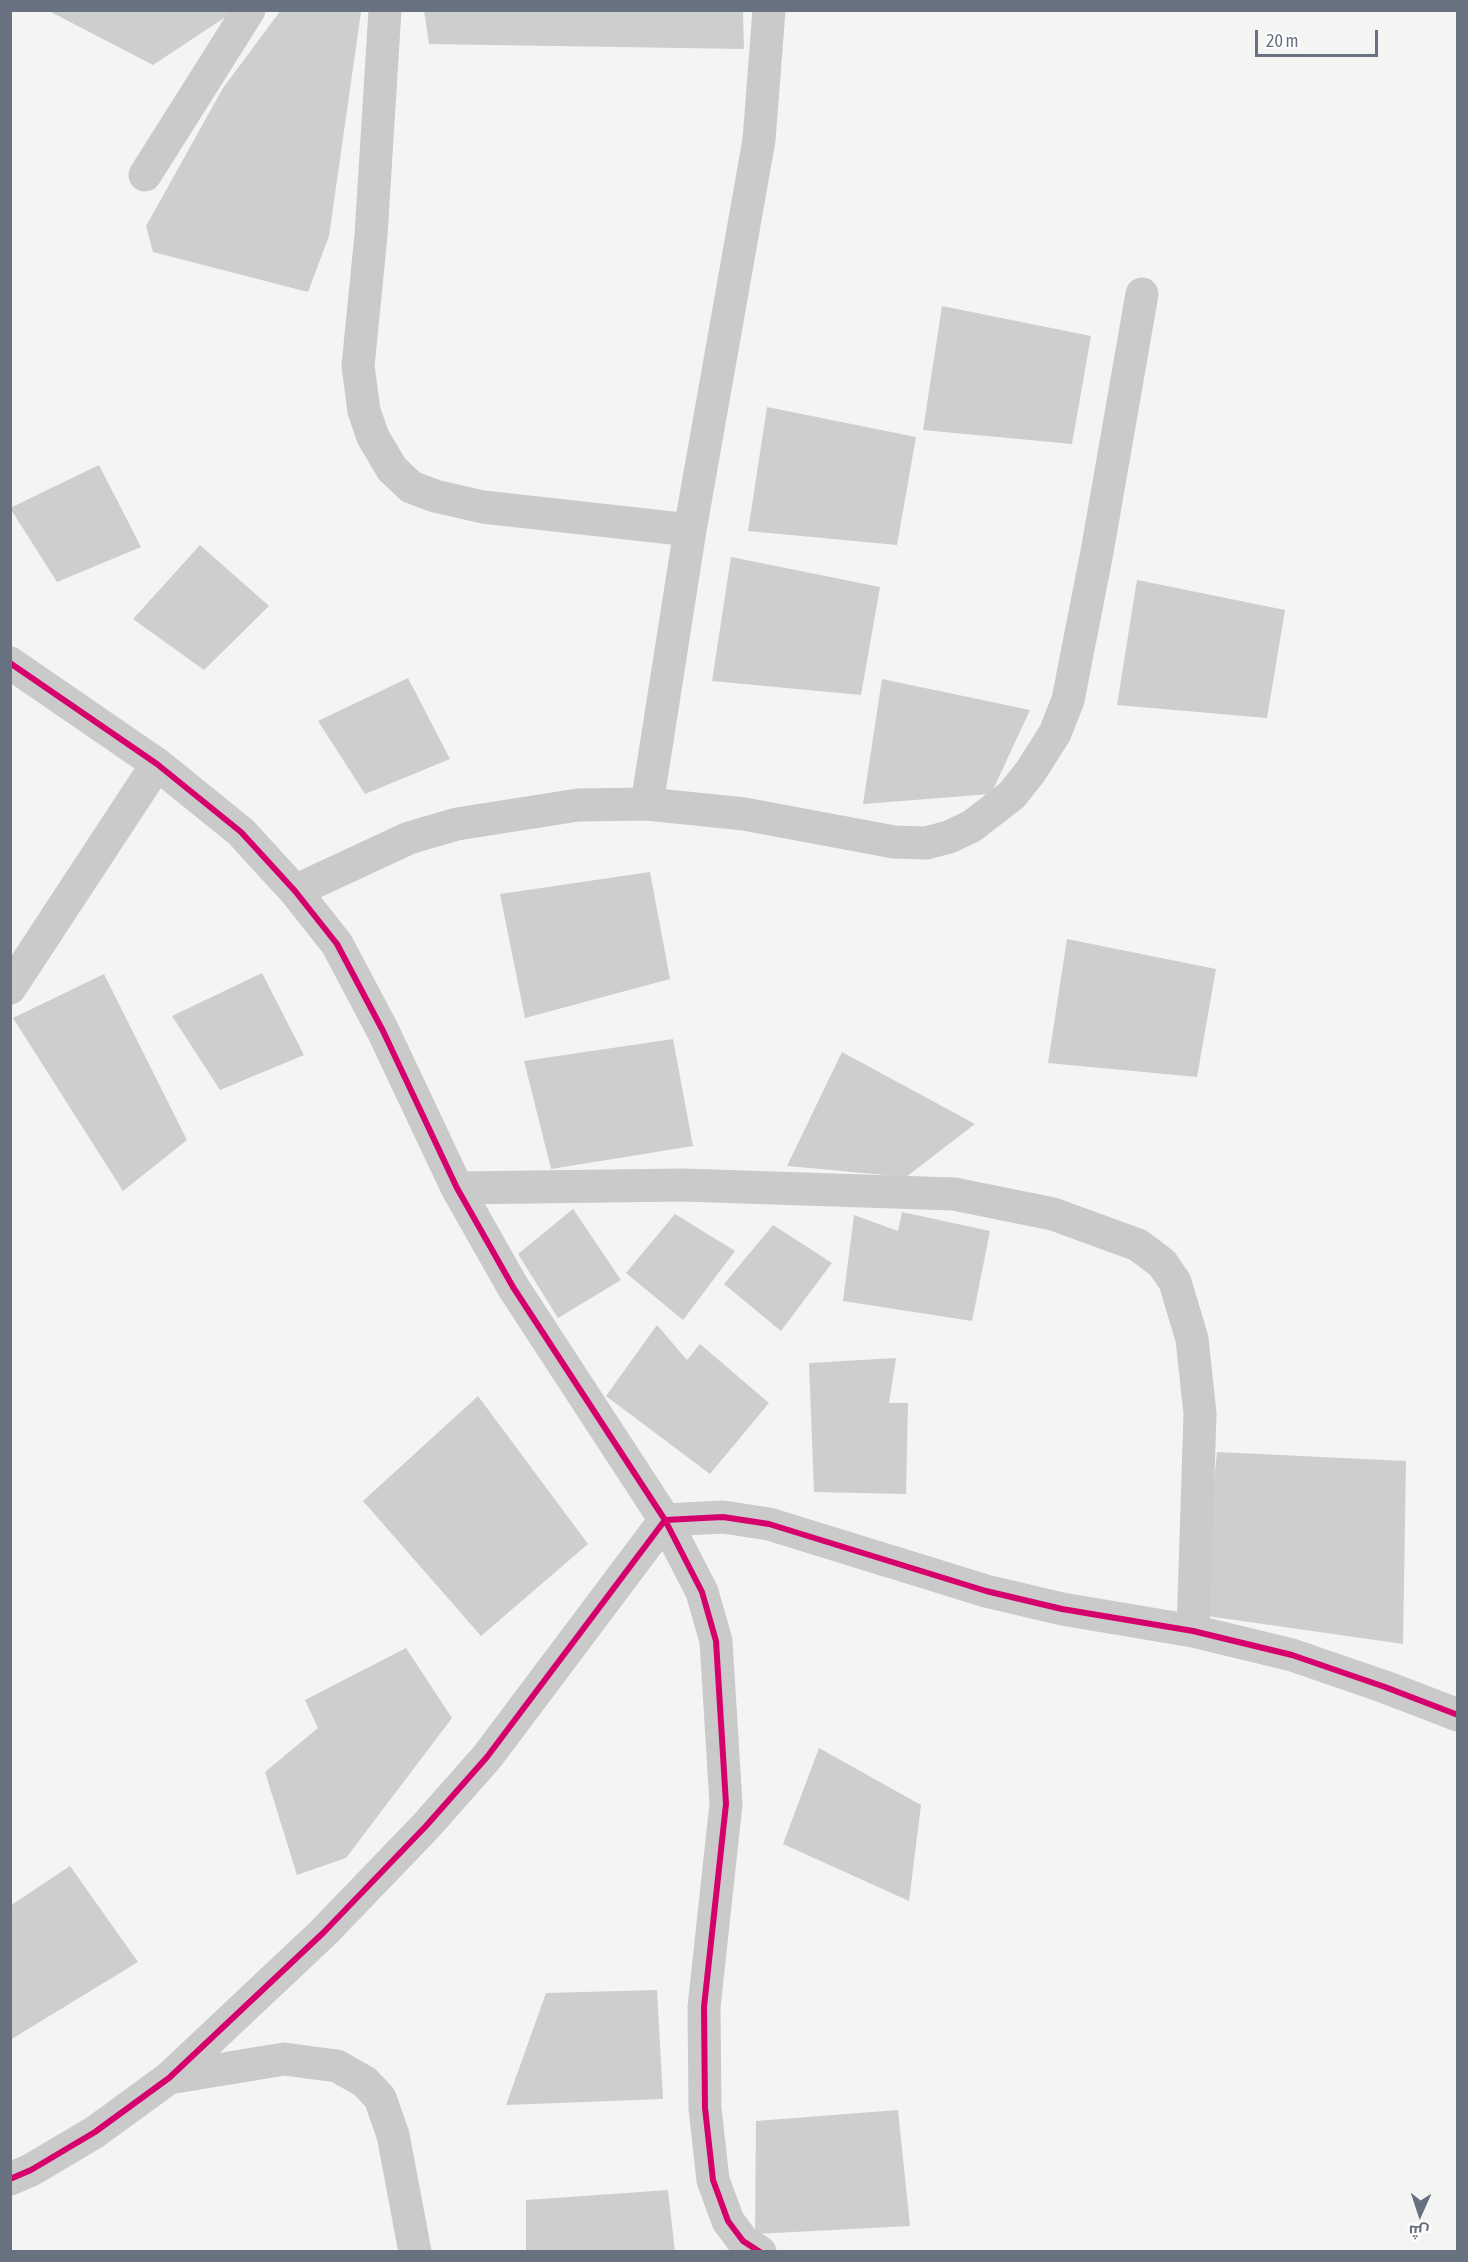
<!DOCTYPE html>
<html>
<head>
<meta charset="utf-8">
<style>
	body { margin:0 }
	#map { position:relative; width:1468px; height:2262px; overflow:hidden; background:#f4f4f3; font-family:"Asap Condensed",Cairo,sans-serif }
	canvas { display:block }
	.frame { position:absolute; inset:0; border:12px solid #67717f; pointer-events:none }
	.north { position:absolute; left:1390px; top:2184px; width:60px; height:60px; -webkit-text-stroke:4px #fff; paint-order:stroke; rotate:183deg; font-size:16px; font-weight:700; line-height:24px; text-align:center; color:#67717f }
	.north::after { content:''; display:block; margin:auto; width:21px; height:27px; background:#67717f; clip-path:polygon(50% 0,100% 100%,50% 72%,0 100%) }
	.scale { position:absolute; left:1255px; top:30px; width:123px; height:27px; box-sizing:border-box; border:3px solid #67717f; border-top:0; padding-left:8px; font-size:18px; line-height:21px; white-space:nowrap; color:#67717f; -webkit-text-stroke:4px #fff; paint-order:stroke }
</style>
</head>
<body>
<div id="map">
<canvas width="1468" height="2262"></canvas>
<div class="frame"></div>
<div class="north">ش</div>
<div class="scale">20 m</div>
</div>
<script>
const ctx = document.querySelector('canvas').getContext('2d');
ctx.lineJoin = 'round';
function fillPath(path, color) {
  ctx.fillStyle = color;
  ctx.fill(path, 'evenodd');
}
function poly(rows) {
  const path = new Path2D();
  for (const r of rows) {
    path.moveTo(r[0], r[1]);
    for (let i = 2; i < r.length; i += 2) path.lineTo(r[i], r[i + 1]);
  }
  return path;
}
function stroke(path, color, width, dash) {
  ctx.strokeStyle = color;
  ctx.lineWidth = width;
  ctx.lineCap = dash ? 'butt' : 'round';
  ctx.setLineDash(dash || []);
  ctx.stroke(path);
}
fillPath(poly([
	[47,10,224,10,230,14,153,65],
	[281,10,361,12,329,236,308,292,153,252,146,226,223,88],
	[424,10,743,10,744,49,429,44],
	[942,306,1091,336,1072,444,923,430],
	[767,407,916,437,897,545,748,531],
	[99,465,141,547,57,582,10,508],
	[200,545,269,606,204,670,133,619],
	[731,557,880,587,861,695,712,681],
	[1137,580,1285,610,1267,718,1117,705],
	[408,678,450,759,365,794,318,721],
	[882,679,1030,710,991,794,863,804],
	[650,872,670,979,525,1018,500,894],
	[1067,939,1216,969,1197,1077,1048,1063],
	[262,973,304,1055,220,1090,172,1016],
	[104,974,187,1140,123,1191,13,1018],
	[673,1039,693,1146,551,1169,524,1061],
	[842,1052,975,1124,906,1177,787,1166],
	[573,1209,621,1280,558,1318,518,1254],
	[902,1212,990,1231,972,1321,843,1301,854,1215,898,1231],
	[675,1214,735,1251,683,1320,626,1273],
	[773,1225,832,1263,781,1331,724,1284],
	[657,1325,687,1360,700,1344,769,1403,710,1474,606,1396],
	[896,1358,889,1403,908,1403,906,1494,814,1492,809,1363],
	[478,1396,588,1544,481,1636,363,1501],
	[1217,1452,1406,1461,1403,1644,1200,1615],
	[406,1648,452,1718,346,1858,297,1875,265,1772,318,1728,305,1700],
	[819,1748,921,1805,909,1901,783,1844],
	[70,1866,138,1962,10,2040,10,1906],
	[657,1990,663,2099,506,2105,546,1993],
	[898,2110,910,2226,755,2234,756,2121],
	[668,2190,675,2252,526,2252,526,2200]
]), '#cdcecf');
stroke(poly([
	[385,10,371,235,358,366,364,411,373,437,392,469,411,487,435,496,483,507,690,530],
	[145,175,249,10],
	[10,663,157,764,241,832,295,891,337,944,383,1031,457,1188,513,1287,665,1520,702,1592,716,1641,726,1804,704,2007,705,2108,713,2180,728,2221,743,2241,760,2252],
	[647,804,690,530,759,140,769,10],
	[295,891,409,838,457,824,578,805,647,804,744,814,894,842,926,843,949,837,972,826,1012,795,1031,771,1055,733,1068,700,1097,552,1142,294],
	[10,988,157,764],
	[457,1188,684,1185,954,1194,1053,1214,1138,1245,1162,1263,1175,1282,1192,1339,1200,1414,1193,1631],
	[169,2078,284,2059,337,2066,365,2082,380,2098,393,2135,415,2252],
	[10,2179,31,2170,95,2132,169,2078,323,1933,426,1826,487,1757,665,1520,723,1517,769,1524,986,1591,1062,1609,1193,1631,1292,1655,1385,1687,1458,1715]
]), '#cacacb', 33);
stroke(poly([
	[10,663,157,764,241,832,295,891,337,944,383,1031,457,1188,513,1287,665,1520,702,1592,716,1641,726,1804,704,2007,705,2108,713,2180,728,2221,743,2241,760,2252],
	[10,2179,31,2170,95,2132,169,2078,323,1933,426,1826,487,1757,665,1520,723,1517,769,1524,986,1591,1062,1609,1193,1631,1292,1655,1385,1687,1458,1715]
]), '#d6006c', 6);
</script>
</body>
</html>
